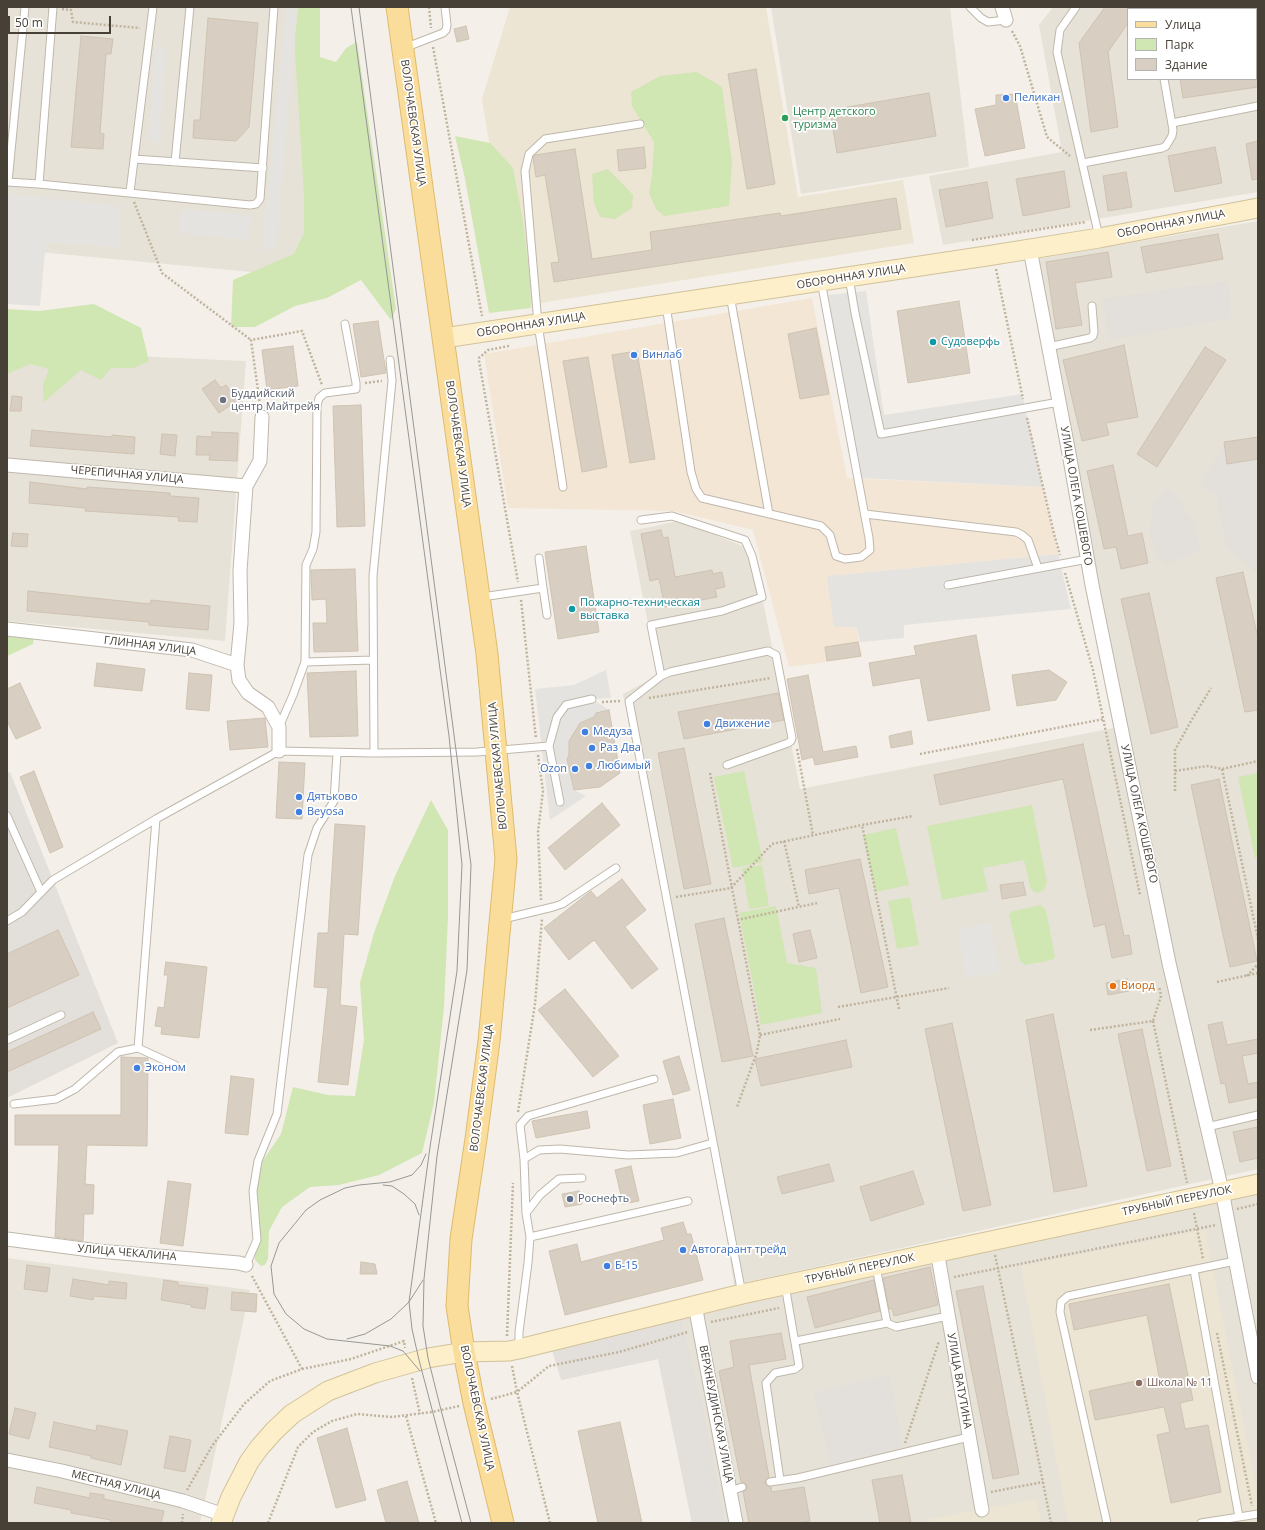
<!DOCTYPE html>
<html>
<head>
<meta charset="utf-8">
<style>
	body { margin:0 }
	#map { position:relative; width:1265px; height:1530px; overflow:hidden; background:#f4f0e9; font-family:"Open Sans",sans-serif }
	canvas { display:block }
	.frame { position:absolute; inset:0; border:8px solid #474037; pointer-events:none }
	.legend { position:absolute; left:1127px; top:8px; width:130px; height:72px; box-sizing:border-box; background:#fff; border:1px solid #b5b3af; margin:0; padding:5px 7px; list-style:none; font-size:12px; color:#474037 }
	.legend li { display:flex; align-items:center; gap:8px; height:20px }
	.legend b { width:20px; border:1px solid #b5b3af }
	.scale { position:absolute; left:8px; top:16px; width:103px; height:18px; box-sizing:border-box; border:2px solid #474037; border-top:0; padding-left:5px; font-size:12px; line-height:14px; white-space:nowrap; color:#474037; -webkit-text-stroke:3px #fff; paint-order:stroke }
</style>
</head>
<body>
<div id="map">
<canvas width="1265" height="1530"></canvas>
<div class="frame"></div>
<ul class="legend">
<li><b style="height:5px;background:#fadd9b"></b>Улица</li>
<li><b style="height:11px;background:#d0e6b3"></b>Парк</li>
<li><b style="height:11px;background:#d8cec1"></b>Здание</li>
</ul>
<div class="scale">50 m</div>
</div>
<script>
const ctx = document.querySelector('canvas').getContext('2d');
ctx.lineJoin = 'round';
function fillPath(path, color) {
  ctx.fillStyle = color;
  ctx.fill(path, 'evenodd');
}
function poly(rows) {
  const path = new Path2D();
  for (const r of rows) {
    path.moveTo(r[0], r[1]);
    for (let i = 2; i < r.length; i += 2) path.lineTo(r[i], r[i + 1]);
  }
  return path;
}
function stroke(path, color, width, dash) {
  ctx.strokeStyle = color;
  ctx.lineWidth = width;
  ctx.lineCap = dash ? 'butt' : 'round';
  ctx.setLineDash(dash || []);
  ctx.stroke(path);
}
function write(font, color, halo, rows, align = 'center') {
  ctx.font = font + ' "Open Sans",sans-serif';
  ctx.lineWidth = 3.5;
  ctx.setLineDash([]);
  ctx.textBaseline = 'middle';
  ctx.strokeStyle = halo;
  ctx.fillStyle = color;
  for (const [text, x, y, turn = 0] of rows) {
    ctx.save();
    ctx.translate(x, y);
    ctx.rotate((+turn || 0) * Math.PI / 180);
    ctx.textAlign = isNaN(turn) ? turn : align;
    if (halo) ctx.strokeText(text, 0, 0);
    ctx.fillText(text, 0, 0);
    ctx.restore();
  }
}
fillPath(poly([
	[7,7,310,7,304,277,7,249],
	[771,7,950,7,969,167,801,194],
	[1053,7,1258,7,1258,192,943,245,929,176,1062,152,1039,25],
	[1128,9,1256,9,1256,79,1128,79],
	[1258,221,1258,1169,734,1285,712,1143,623,694,658,675,630,531,679,521,753,550,800,789,1124,726,1025,261],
	[7,347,154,357,246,361,225,641,7,621],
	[1258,1194,1258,1523,692,1523,658,1359,561,1380,681,1318,809,1287],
	[7,1258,250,1290,200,1523,7,1523]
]), '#e7e2d7');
fillPath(poly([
	[812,298,847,478,1043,487,1058,554,828,576,856,627,862,657,789,667,753,530,674,511,508,508,484,354]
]), '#f4e6d5');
fillPath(poly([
	[1228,281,1231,318,1110,340,1102,299],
	[1227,440,1238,447,1258,443,1258,572,1255,572,1226,547,1216,493,1200,486],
	[1165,489,1175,495,1195,525,1200,551,1166,564,1158,556,1150,535,1152,508],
	[10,772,118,1043,7,1098,7,773],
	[681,1318,702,1404,725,1523,692,1523,658,1359,561,1380,551,1347],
	[889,1374,903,1447,830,1465,814,1393]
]), '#e3dfda');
fillPath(poly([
	[510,7,766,7,798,197,903,180,914,243,516,307,482,99],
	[1205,1230,1258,1499,1258,1523,1068,1523,1021,1266],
	[1036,1499,1041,1523,931,1523,930,1519]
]), '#ece5d3');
fillPath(poly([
	[298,7,320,7,320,57,336,62,346,48,357,42,396,309,391,320,361,280,327,298,295,306,255,327,231,327,233,280,294,254,304,233,304,195,294,35],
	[697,72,722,87,732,162,729,206,664,216,656,209,649,193,652,176,654,142,632,106,631,92,660,76],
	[455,136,490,143,513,168,523,220,530,280,531,308,489,313,465,179],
	[608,169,633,195,632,208,615,219,600,217,594,203,592,174],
	[94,304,141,328,149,361,134,368,111,368,101,380,81,370,44,402,43,385,49,369,30,364,7,374,7,309,39,311],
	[7,633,34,635,33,644,7,656],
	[744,771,763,862,733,868,714,777],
	[1258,773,1258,857,1255,858,1238,777],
	[431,800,448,830,448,918,444,1007,434,1103,422,1153,379,1175,339,1185,310,1187,282,1207,269,1231,268,1259,265,1265,261,1266,255,1260,253,1212,262,1162,281,1134,293,1087,328,1095,355,1096,364,1040,360,983,374,933,395,876],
	[1032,805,1047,883,1044,890,1038,893,1033,891,1031,889,1024,860,983,868,988,891,942,900,927,826],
	[896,828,909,885,876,892,863,835],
	[762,865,769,906,750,909,749,908,742,868],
	[910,897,919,945,897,949,888,901],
	[1041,905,1046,910,1055,957,1052,960,1025,965,1020,961,1009,915,1013,911],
	[776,906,787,963,816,968,822,1013,761,1025,739,913]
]), '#d0e6b3');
fillPath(poly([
	[286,7,298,7,276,249,262,250],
	[155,46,166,47,160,142,148,141],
	[7,193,122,207,119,247,46,242,40,306,7,304],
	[181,209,251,215,249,240,179,233],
	[866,291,884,415,1022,394,1043,487,858,478,828,295],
	[1058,554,1071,609,904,625,904,638,860,642,856,627,834,627,827,576],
	[606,670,611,698,592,699,609,710,596,713,594,717,580,723,569,741,569,755,567,759,574,790,586,796,550,820,535,689,574,685],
	[991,923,999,972,966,978,958,929]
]), '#e5e3e0');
const building = poly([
	[1105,7,1128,7,1128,23,1108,52,1118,127,1091,132,1079,43,1105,7],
	[208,18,258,23,249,127,236,141,193,138,194,120,200,120,208,18],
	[466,26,469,39,457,42,454,29,466,26],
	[81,36,113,39,111,54,106,54,100,133,104,134,103,149,71,147,81,36],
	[756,69,775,184,747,189,728,74,756,69],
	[1180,79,1258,79,1258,87,1183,98,1180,79],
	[929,93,936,136,837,153,830,110,929,93],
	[1015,94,1025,148,985,156,975,109,996,105,996,95,1015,94],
	[1258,141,1258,179,1252,180,1246,144,1258,141],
	[644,147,646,168,619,171,617,150,644,147],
	[1215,147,1222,183,1175,192,1168,156,1215,147],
	[575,149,592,259,652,250,650,232,780,213,781,216,896,198,901,229,554,282,551,263,559,262,545,175,536,177,533,158,535,155,575,149],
	[1064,171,1070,207,1023,216,1016,179,1064,171],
	[1126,172,1132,207,1108,211,1103,176,1126,172],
	[987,182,993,218,946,227,939,190,987,182],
	[1218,234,1223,259,1146,273,1141,247,1218,234],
	[1108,252,1112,277,1075,283,1082,325,1056,329,1046,262,1108,252],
	[959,301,970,373,908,383,897,311,959,301],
	[378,321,386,373,361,377,353,324,378,321],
	[816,328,829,394,800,399,788,334,816,328],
	[1124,345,1138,417,1106,423,1109,435,1082,441,1063,360,1124,345],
	[293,346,298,386,267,390,262,350,293,346],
	[1205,347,1226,360,1157,467,1137,454,1205,347],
	[637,351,655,459,630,463,612,355,637,351],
	[588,357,607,467,582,472,563,361,588,357],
	[215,380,221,388,226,385,237,401,219,413,202,389,215,380],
	[12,396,22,397,21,411,10,411,12,396],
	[361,405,365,526,337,527,333,406,361,405],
	[32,430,112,437,112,435,135,437,134,454,30,446,32,430],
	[212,432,238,433,237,461,209,460,210,455,196,455,197,436,212,437,212,432],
	[162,434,177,435,175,456,160,454,162,434],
	[1258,437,1258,459,1227,464,1224,442,1258,437],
	[1113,465,1128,536,1142,533,1148,563,1121,569,1116,547,1104,549,1087,471,1113,465],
	[30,482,87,489,87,487,170,493,170,496,199,498,197,522,178,521,179,517,85,511,86,508,29,503,30,482],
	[661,530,663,538,668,537,675,577,712,570,713,574,722,572,725,587,715,589,717,597,665,607,659,579,650,581,641,534,661,530],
	[13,533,28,534,27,547,11,546,13,533],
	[586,546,599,632,558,639,545,552,586,546],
	[355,569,358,651,314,652,313,623,327,623,326,599,312,600,311,570,355,569],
	[1243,572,1258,638,1258,710,1245,712,1216,578,1243,572],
	[28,591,150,604,151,600,210,606,208,630,149,625,149,622,27,611,28,591],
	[1149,593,1178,727,1151,734,1121,599,1149,593],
	[976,635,990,710,928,721,920,678,873,686,869,663,916,655,914,646,976,635],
	[858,642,861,656,827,661,825,647,858,642],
	[97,663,145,669,142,691,94,686,97,663],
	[1049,670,1067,682,1056,700,1017,706,1012,675,1049,670],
	[356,671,358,736,310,737,307,673,356,671],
	[189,673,212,675,209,711,186,709,189,673],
	[808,675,823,752,856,746,858,757,815,765,813,757,802,760,787,679,808,675],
	[20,683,41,728,16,739,7,721,7,689,20,683],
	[778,693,784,720,684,739,678,712,778,693],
	[609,710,620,773,600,787,574,790,567,759,569,755,569,741,580,723,594,717,596,713,609,710],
	[265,718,268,747,230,750,227,721,265,718],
	[911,731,913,744,891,748,889,736,911,731],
	[1083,744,1124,936,1129,935,1132,954,1112,958,1105,924,1094,927,1063,779,940,805,934,775,1083,744],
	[684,748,711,884,684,889,658,753,684,748],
	[279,762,305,763,302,819,276,818,279,762],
	[34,771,63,847,50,853,20,777,34,771],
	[1219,779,1257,961,1230,967,1191,785,1219,779],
	[602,803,620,825,565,870,548,848,602,803],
	[335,824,365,826,358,935,344,934,340,1005,357,1007,348,1085,318,1082,328,988,314,987,318,933,328,933,335,824],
	[860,859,888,987,861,993,839,888,809,894,805,870,860,859],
	[622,879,646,910,625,927,658,969,632,989,594,940,569,960,544,928,591,891,597,898,622,879],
	[1023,882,1026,895,1002,899,1000,885,1023,882],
	[724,918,753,1056,722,1062,695,924,724,918],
	[58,930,79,975,7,1008,7,954,58,930],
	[810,930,817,958,799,962,793,934,810,930],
	[166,962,207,967,199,1038,161,1034,162,1027,155,1026,158,1007,164,1008,168,975,164,975,166,962],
	[1127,979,1129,991,1108,995,1106,983,1127,979],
	[565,989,619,1056,593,1077,538,1010,565,989],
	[93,1012,101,1029,7,1072,7,1052,93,1012],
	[1053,1014,1087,1186,1054,1192,1026,1020,1053,1014],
	[1222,1022,1227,1045,1258,1039,1258,1053,1242,1056,1248,1084,1258,1082,1258,1097,1229,1103,1225,1083,1221,1084,1208,1025,1222,1022],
	[952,1023,991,1205,963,1211,925,1029,952,1023],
	[1142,1029,1171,1166,1147,1171,1118,1034,1142,1029],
	[846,1040,852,1067,761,1086,755,1059,846,1040],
	[679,1056,690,1090,673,1095,663,1061,679,1056],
	[121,1057,148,1058,147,1146,87,1145,85,1184,94,1185,93,1214,84,1214,83,1241,55,1237,59,1145,15,1145,15,1115,121,1115,121,1057],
	[231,1076,254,1079,248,1135,225,1133,231,1076],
	[673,1099,681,1138,650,1144,643,1105,673,1099],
	[587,1111,590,1128,536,1138,532,1121,587,1111],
	[1258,1127,1258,1158,1240,1162,1233,1132,1258,1127],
	[829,1164,834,1181,782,1194,777,1177,829,1164],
	[631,1166,639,1201,623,1204,615,1170,631,1166],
	[913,1171,924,1204,871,1221,860,1187,913,1171],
	[168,1181,191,1184,183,1246,160,1243,168,1181],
	[579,1191,582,1204,565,1207,562,1194,579,1191],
	[683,1222,687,1234,691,1234,703,1280,565,1315,549,1251,577,1244,581,1262,664,1240,661,1228,683,1222],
	[361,1262,375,1264,377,1274,360,1274,361,1262],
	[27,1265,50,1268,47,1292,24,1289,27,1265],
	[930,1267,938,1305,894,1316,892,1308,889,1309,883,1278,930,1267],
	[73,1279,109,1285,109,1281,127,1283,126,1299,94,1296,93,1300,70,1296,73,1279],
	[164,1280,178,1282,178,1285,208,1288,205,1309,191,1307,191,1305,161,1300,164,1280],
	[874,1280,880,1311,815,1328,807,1297,874,1280],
	[1169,1284,1193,1400,1180,1403,1185,1429,1208,1425,1221,1492,1171,1503,1157,1435,1170,1432,1164,1407,1095,1420,1089,1391,1159,1376,1147,1315,1074,1330,1069,1304,1169,1284],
	[983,1286,1019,1474,993,1479,956,1291,983,1286],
	[232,1292,257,1294,256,1312,231,1310,232,1292],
	[781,1333,786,1359,749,1365,769,1477,766,1480,765,1483,768,1486,771,1487,772,1492,804,1487,810,1521,799,1523,749,1523,743,1492,746,1490,747,1486,745,1483,741,1482,719,1371,734,1367,730,1341,781,1333],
	[15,1408,36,1413,29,1439,9,1434,15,1408],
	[54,1422,96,1431,97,1425,128,1431,121,1465,91,1458,91,1456,49,1447,54,1422],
	[620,1422,642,1523,598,1523,578,1431,620,1422],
	[347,1428,366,1500,336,1508,317,1438,347,1428],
	[170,1436,191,1440,185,1472,164,1468,170,1436],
	[902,1475,911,1523,880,1523,872,1480,902,1475],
	[407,1481,419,1523,386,1523,377,1490,407,1481],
	[37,1487,90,1498,90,1493,104,1495,104,1499,164,1511,161,1523,110,1523,111,1520,71,1513,71,1510,34,1503,37,1487]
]);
fillPath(building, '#d8cec1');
stroke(building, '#cfc3b2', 1);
const lane = poly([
	[53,7,39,184,250,205,256,204,260,199,274,7],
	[970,7,981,18,988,22,1006,20],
	[1076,7,1060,30,1057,52,1099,237],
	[1256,42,1258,42],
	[404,48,443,33,446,30,447,25,445,7],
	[1172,123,1258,106],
	[134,159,263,168],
	[175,162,190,7],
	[1083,163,1162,148,1166,146,1172,136,1173,130,1164,79],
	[7,182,39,184],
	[8,182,25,7],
	[130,192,153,7],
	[849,277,855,313,881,434,1059,402],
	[730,295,769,514],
	[666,305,691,472,696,489,702,498,821,526,830,535,836,556,845,559,861,557,870,550,869,538,821,281],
	[1048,347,1090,338,1093,336,1094,332,1092,306],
	[563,487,538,324,525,171,529,154,545,139,640,124],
	[865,514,1016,532,1022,535,1028,540,1038,568],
	[641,520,672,516,745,540,752,556,762,597,722,611,651,625,661,676],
	[948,585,1088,559],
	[543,588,547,615],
	[482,597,543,588,539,558],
	[305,662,373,660],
	[279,727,293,695,305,662,306,565,313,549,316,532,317,406,319,398,325,393,356,389,356,383,345,324],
	[374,753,373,576,392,381,390,360],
	[727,765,788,743,791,741,792,738,776,655,768,651,670,672,661,676,629,701,742,1294],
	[560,802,549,746,557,717,566,705,592,699],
	[7,816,41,892],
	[503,919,553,907,562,904,616,868],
	[7,921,22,912,53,880,156,819,279,751,374,753,477,752,549,746],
	[7,1040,61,1015],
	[138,1048,156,819],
	[14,1104,56,1099,75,1089,118,1052,138,1048,175,1065],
	[1207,1127,1258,1115],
	[524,1159,539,1150,560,1149,628,1155,677,1153,712,1143],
	[526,1213,540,1195,559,1179,582,1178],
	[530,1237,688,1201],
	[246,1265,257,1240,253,1191,258,1161,277,1114,308,855,317,828,334,801,337,753],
	[876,1267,887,1323],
	[1194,1270,1239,1517],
	[796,1341,887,1323,896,1327,948,1316],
	[519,1349,519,1332,528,1263,530,1237,526,1213,524,1159,520,1125,528,1116,654,1079],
	[780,1480,766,1383,775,1373,795,1369,799,1366,785,1285],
	[770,1482,798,1478,969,1437],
	[731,1491,742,1487],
	[1107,1523,1060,1312,1061,1302,1068,1296,1235,1261],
	[1201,1523,1258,1514]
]);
const street = poly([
	[1002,7,1006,20],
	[1030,249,1070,459,1092,585,1169,963,1222,1191,1258,1377],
	[7,465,246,486],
	[7,629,192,650,237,665,239,680,248,693,268,707,279,727,279,751],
	[237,665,241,623,240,571,246,486,260,461,262,417],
	[7,1239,98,1251,239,1263,246,1265],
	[937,1252,939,1262,982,1510],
	[695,1305,736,1523],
	[7,1460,62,1471,183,1501,224,1515]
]);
const secondary = poly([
	[444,338,993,255,1099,238,1258,208],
	[221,1523,231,1497,249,1462,259,1448,274,1431,292,1414,328,1391,375,1373,428,1358,464,1352,509,1351,519,1349,742,1294,1258,1184]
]);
const primary = poly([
	[397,7,487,654,506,859,489,1041,476,1139,461,1239,457,1306,464,1352,474,1403,503,1523]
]);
stroke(lane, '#bfb7ab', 9);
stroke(street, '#bfb7ab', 15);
stroke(secondary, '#d1c29a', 21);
stroke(primary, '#dfba6b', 23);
stroke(poly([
	[429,7,431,28],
	[62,9,71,10,73,22,140,28],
	[1012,31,1020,46,1047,137,1070,156],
	[433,47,482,316],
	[134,202,162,273,251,340],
	[972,240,1086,222],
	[996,269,1023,399],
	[509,346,488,350,479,358,479,361,518,582],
	[365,383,382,381],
	[260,405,251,340,302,331,322,385],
	[1027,418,1054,534,1060,555],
	[1065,573,1093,670,1140,895],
	[521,600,536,739],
	[649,698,771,678],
	[602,702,621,701],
	[797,749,813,835],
	[920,754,1104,719],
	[538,755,543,791,538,832,541,900],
	[1222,769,1258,939],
	[1175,771,1207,766,1222,769,1258,761],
	[710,773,760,1035,757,1052,737,1107],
	[1175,791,1175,750,1191,721,1211,688],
	[784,841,799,907],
	[676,897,731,888,772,844,862,825],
	[737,920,817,903],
	[1247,976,1258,964],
	[1217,982,1258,973],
	[838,1007,949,988],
	[899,1009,862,825,913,816],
	[1153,1021,1187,1183],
	[1090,1030,1153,1021,1161,996,1159,986],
	[760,1035,840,1019],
	[518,1112,535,1004,542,919],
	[1237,1209,1258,1204],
	[1194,1213,1203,1259],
	[995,1255,1037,1452,1051,1523],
	[954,1277,1216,1225],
	[711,1322,779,1308],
	[1217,1333,1252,1506],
	[507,1336,513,1183],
	[512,1366,517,1392,549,1366,619,1352,688,1332],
	[302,1369,351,1359,404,1341,405,1348],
	[412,1378,420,1414],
	[491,1399,517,1392,550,1523],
	[406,1416,436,1523],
	[905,1443,939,1341],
	[187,1490,212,1446,244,1404,270,1381,302,1369,252,1276],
	[991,1492,1043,1482],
	[182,1523,183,1514],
	[268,1523,298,1447,313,1432,332,1421,357,1414,392,1417,432,1412,459,1406]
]), '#c0b39d', 2.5, [2, 2]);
stroke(lane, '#fff', 7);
stroke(street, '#fff', 13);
stroke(secondary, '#fcefca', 19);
stroke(primary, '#fadd9b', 21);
stroke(poly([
	[351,7,449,736,462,865,457,971,430,1147,409,1302,412,1329,419,1360,462,1523],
	[359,7,471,865,467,970,437,1156,424,1279,423,1326,428,1358,441,1410,471,1523],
	[383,1185,392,1186,404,1194,415,1204,419,1215],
	[347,1339,365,1334,391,1319,409,1302,423,1280],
	[420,1371,403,1351,390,1346,327,1339,304,1329,286,1314,274,1294,271,1266,279,1243,306,1210,320,1200,345,1188,359,1185,390,1182,412,1175,421,1165,426,1154]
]), '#979797', 1);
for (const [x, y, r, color] of [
	[1006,98,4,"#3f7fe0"],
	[785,118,4,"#2e9e5b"],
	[933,342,4,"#0f9aa8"],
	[634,355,4,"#3f7fe0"],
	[223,400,4,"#6b7280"],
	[572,609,4,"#0f9aa8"],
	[707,724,4,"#3f7fe0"],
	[585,732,4,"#3f7fe0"],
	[592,748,4,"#3f7fe0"],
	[589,766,4,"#3f7fe0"],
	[575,769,4,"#3f7fe0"],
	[299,797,4,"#3f7fe0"],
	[299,812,4,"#3f7fe0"],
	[1113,986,4,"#e8710a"],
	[137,1068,4,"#3f7fe0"],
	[570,1199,4,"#5c6f8a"],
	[683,1250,4,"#3f7fe0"],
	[607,1266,4,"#3f7fe0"],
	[1139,1383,4,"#8d6e63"]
]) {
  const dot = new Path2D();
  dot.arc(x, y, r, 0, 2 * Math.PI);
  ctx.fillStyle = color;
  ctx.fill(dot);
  stroke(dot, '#fff', 1.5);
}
write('11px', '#366cbe', '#fff', [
	["Пеликан",1014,98],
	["Винлаб",642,355],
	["Движение",715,724],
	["Медуза",593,732],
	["Раз Два",600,748],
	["Любимый",597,766],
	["Ozon",567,769,"right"],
	["Дятьково",307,797],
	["Beyosa",307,812],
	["Эконом",145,1068],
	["Автогарант трейд",691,1250],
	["Б-15",615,1266]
], 'left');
write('11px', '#27864d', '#fff', [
	["Центр детского",793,112],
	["туризма",793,125]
], 'left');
write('11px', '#474037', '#fff', [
	["ВОЛОЧАЕВСКАЯ УЛИЦА",413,123,82],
	["ОБОРОННАЯ УЛИЦА",1171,224,-11],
	["ОБОРОННАЯ УЛИЦА",851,277,-9],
	["ОБОРОННАЯ УЛИЦА",531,325,-9],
	["ВОЛОЧАЕВСКАЯ УЛИЦА",458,444,82],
	["ЧЕРЕПИЧНАЯ УЛИЦА",127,475,5],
	["УЛИЦА ОЛЕГА КОШЕВОГО",1076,496,80],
	["ГЛИННАЯ УЛИЦА",150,646,7],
	["ВОЛОЧАЕВСКАЯ УЛИЦА",498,766,-95],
	["УЛИЦА ОЛЕГА КОШЕВОГО",1139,814,78],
	["ВОЛОЧАЕВСКАЯ УЛИЦА",482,1088,-83],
	["ТРУБНЫЙ ПЕРЕУЛОК",1177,1201,-12],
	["УЛИЦА ЧЕКАЛИНА",127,1253,5],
	["ТРУБНЫЙ ПЕРЕУЛОК",860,1269,-12],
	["УЛИЦА ВАТУТИНА",959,1381,80],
	["ВОЛОЧАЕВСКАЯ УЛИЦА",477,1408,78],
	["ВЕРХНЕУДИНСКАЯ УЛИЦА",716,1414,79],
	["МЕСТНАЯ УЛИЦА",116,1485,14]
]);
write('11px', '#0d838f', '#fff', [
	["Судоверфь",941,342],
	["Пожарно-техническая",580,603],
	["выставка",580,616]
], 'left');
write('11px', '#5b616d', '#fff', [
	["Буддийский",231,394],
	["центр Майтрейя",231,407]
], 'left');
write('11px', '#c56008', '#fff', [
	["Виорд",1121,986]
], 'left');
write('11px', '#4e5e75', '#fff', [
	["Роснефть",578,1199]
], 'left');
write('11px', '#785e54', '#fff', [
	["Школа № 11",1147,1383]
], 'left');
</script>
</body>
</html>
